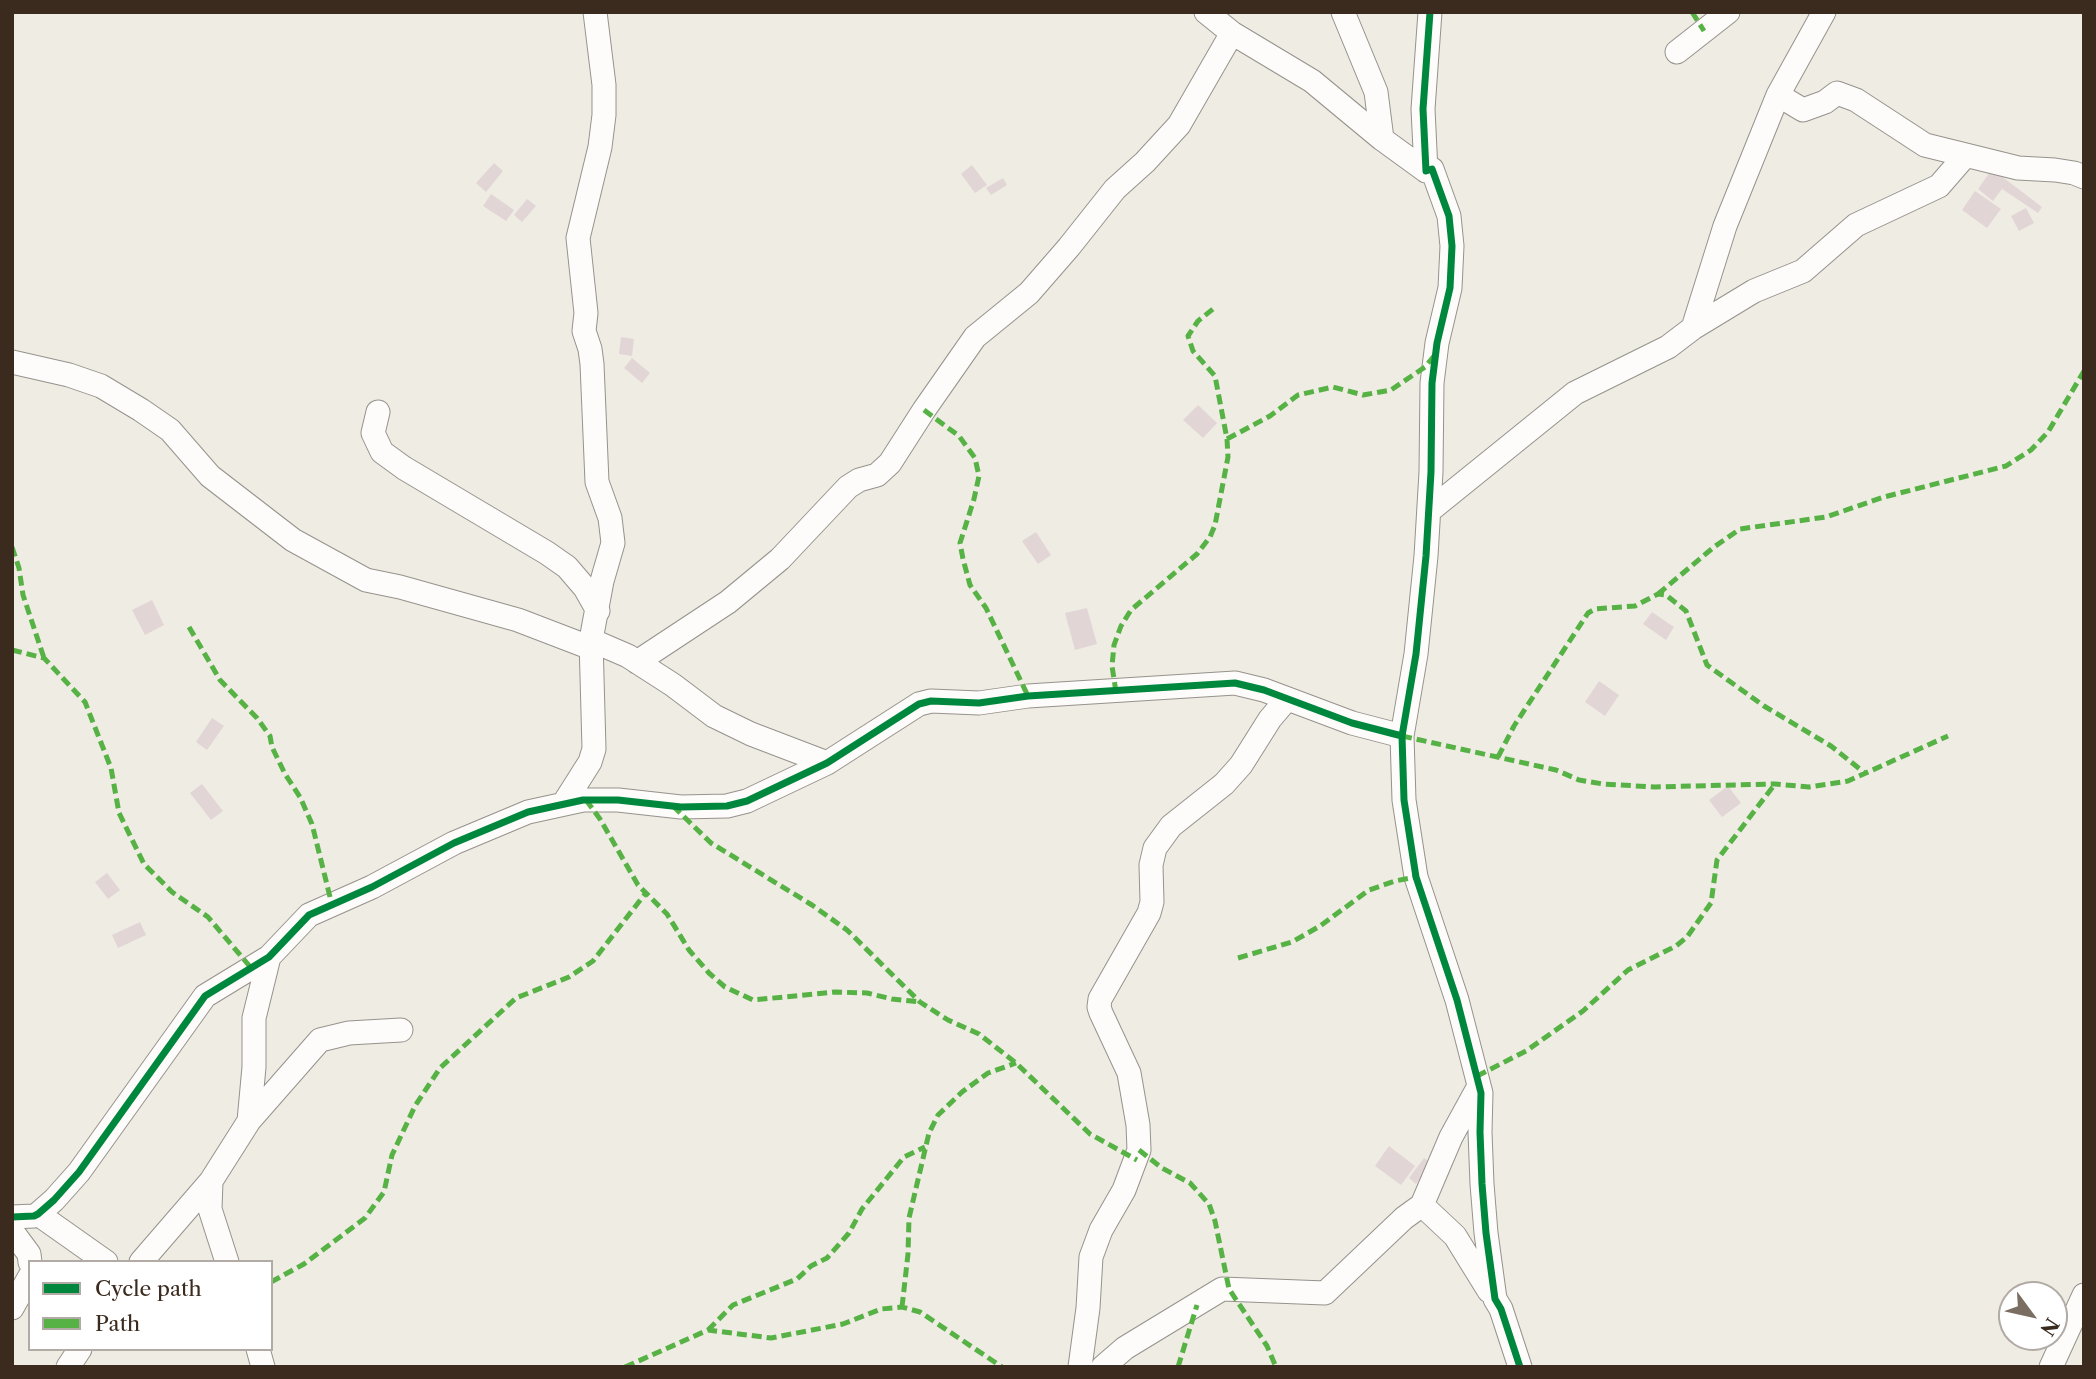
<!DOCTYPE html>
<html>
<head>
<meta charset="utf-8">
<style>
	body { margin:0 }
	#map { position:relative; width:2096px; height:1379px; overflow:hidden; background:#efece3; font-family:"Libre Caslon Text",serif }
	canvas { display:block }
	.frame { position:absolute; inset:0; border:14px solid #3b2a1e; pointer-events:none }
	.legend { position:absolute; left:28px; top:1260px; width:245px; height:91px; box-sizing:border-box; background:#fff; border:2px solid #b1aaa5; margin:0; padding:9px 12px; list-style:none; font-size:21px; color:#3b2a1e }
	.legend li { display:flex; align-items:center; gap:14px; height:35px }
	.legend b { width:35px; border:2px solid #b1aaa5 }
	.north { position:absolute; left:1998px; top:1281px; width:70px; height:70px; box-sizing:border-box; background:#fff; border:2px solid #b1aaa5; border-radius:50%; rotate:123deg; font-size:19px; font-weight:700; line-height:28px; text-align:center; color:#3b2a1e }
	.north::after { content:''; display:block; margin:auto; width:24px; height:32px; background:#7a6e63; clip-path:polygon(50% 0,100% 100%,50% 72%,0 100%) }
</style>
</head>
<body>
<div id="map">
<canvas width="2096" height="1379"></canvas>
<div class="frame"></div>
<ul class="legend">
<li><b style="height:9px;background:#00873e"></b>Cycle path</li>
<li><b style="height:9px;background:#57b245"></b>Path</li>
</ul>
<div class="north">N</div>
</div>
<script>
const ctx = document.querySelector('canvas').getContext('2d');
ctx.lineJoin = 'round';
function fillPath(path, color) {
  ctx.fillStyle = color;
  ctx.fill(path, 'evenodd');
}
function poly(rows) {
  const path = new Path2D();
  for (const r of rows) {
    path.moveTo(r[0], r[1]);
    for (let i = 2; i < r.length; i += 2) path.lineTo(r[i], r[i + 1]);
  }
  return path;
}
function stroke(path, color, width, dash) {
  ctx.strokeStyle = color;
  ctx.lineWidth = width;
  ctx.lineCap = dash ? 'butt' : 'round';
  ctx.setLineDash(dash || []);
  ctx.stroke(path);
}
fillPath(poly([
	[494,163,503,171,486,192,476,183],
	[972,165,987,185,975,193,961,174],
	[1992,169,2042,207,2038,213,2002,189,1993,201,1978,189],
	[1003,178,1007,185,991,195,986,188],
	[1975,191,2001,209,1987,228,1962,210],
	[491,194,514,210,506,221,483,206],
	[527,199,536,206,522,222,514,215],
	[2026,208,2034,223,2019,231,2011,216],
	[621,337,634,339,632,356,619,354],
	[632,358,650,373,642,383,624,368],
	[1198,405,1217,423,1203,438,1183,420],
	[1036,532,1051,555,1038,564,1022,541],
	[152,600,164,625,145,635,132,610],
	[1087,608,1097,644,1075,650,1065,613],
	[1652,612,1674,627,1666,640,1643,624],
	[1599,681,1619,695,1605,716,1585,702],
	[212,718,224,726,207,750,196,742],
	[202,784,223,811,211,820,190,793],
	[1728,786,1741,803,1722,817,1709,800],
	[107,873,120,890,108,899,95,882],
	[140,922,146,935,118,948,112,935],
	[1389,1146,1415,1166,1401,1185,1375,1166],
	[1424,1158,1431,1163,1416,1184,1409,1178]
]), '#e2d5d6');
const street = poly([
	[1206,12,1232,33,1312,81,1382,139,1426,171],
	[1343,12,1376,92,1382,139],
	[1430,12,1423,109,1426,171,1432,169,1449,216,1452,246,1450,288,1437,343,1432,383,1431,472,1426,556,1416,654,1402,736,1404,800,1416,877,1457,1000,1481,1093,1480,1132,1482,1184,1486,1233,1495,1299,1501,1309,1520,1367],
	[1677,52,1728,12],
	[1778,95,1803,110,1825,102,1837,93,1856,100,1925,145,2018,168,2055,170,2074,173,2084,177],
	[1693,328,1725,226,1778,95,1824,12],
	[12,362,69,375,101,386,141,410,170,430,210,476,293,540,366,580,400,587,518,620,591,648],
	[378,412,373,433,382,452,404,468,547,553,567,567,585,588,598,611],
	[1429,511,1575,393,1668,347,1693,328,1754,291,1803,271,1856,225,1939,186,1965,156],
	[591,640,628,656,673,685,714,716,751,734,827,763],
	[637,662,728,602,780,559,848,487,859,480,877,475,890,463,924,410,975,337,1029,293,1069,247,1115,189,1145,162,1179,125,1232,33],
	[564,803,590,762,594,749,591,640,602,581,613,543,610,518,597,482,592,364,590,349,584,331,586,313,578,238,600,147,604,115,604,85,595,12],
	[249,1121,320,1040,349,1033,401,1030],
	[211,1181,210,1209,227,1262],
	[1422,1205,1455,1236,1489,1291],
	[38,1214,106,1262],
	[12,1217,34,1216,38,1214,54,1200,79,1172,205,996,269,957,309,915,372,887,454,843,528,812,583,800,618,800,681,807,727,806,747,801,827,763,919,704,931,701,979,703,1028,696,1235,683,1264,690,1352,723,1402,736],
	[12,1231,29,1254,30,1262],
	[141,1262,211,1181,249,1121,254,1067,254,1018,269,957],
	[12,1308,30,1276],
	[258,1349,263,1367],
	[68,1367,80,1349],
	[1080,1367,1088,1308,1091,1257,1101,1230,1124,1190,1139,1150,1138,1125,1129,1073,1101,1013,1099,1007,1100,999,1149,913,1152,902,1151,865,1155,848,1171,826,1224,784,1241,765,1270,719,1287,699],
	[1103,1367,1125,1348,1222,1289,1325,1293,1404,1218,1422,1205,1451,1137,1479,1086],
	[2051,1367,2084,1295]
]);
stroke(street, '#96928c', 25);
stroke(street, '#fdfcfb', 23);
stroke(poly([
	[1692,12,1704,31],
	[924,410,959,436,975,458,979,476,974,499,960,543,963,559,970,585,986,608,1028,696],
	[1227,439,1270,416,1298,395,1333,387,1363,395,1391,390,1425,367,1434,356],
	[12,547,19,568,23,595,44,658],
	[1658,594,1714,547,1740,529,1826,517,1884,497,2006,466,2031,450,2048,432,2084,371],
	[189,627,220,680,257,718,270,736,272,747,285,774,300,797,312,824,332,905],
	[12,650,44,658,85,702,111,768,119,813,144,864,172,892,208,917,252,969],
	[1116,692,1112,666,1114,645,1121,626,1131,610,1197,554,1210,537,1215,525,1228,457,1227,439,1215,376,1193,351,1188,336,1198,321,1213,309],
	[1402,736,1556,770,1579,780,1603,784,1655,787,1775,784,1809,787,1848,781,1948,736],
	[1498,757,1514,726,1588,613,1595,609,1635,606,1658,594,1666,595,1686,611,1707,665,1764,706,1831,746,1866,774],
	[586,800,600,819,638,885,667,914,689,950,709,973,725,987,753,1000,835,992,867,993,892,999,920,1002],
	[673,806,711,843,812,905,847,930,920,1002,948,1020,979,1034,1016,1063,1090,1134,1137,1160],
	[1238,958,1292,942,1320,926,1369,890,1395,881,1416,877],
	[1477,1076,1526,1051,1583,1011,1628,970,1676,946,1687,937,1711,903,1717,860,1775,784],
	[1139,1150,1162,1168,1190,1183,1209,1204,1215,1221,1229,1289,1267,1346,1276,1367],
	[271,1282,304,1264,365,1218,384,1192,392,1155,415,1106,440,1068,516,998,569,977,593,961,645,894],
	[902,1307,908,1254,909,1218,929,1133,938,1115,962,1092,988,1073,1016,1063],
	[708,1330,733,1305,797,1279,811,1266,827,1258,849,1233,862,1209,904,1157,925,1147],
	[625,1367,708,1330,771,1338,843,1324,881,1309,902,1307,920,1312,1002,1367],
	[1178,1367,1197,1305]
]), '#57b245', 5, [10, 5]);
stroke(poly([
	[1430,12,1423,109,1426,171,1432,169,1449,216,1452,246,1450,288,1437,343,1432,383,1431,472,1426,556,1416,654,1402,736,1404,800,1416,877,1457,1000,1481,1093,1480,1132,1482,1184,1486,1233,1495,1299,1501,1309,1520,1367],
	[12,1217,34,1216,38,1214,54,1200,79,1172,205,996,269,957,309,915,372,887,454,843,528,812,583,800,618,800,681,807,727,806,747,801,827,763,919,704,931,701,979,703,1028,696,1235,683,1264,690,1352,723,1402,736]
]), '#00873e', 7);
</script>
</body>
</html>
